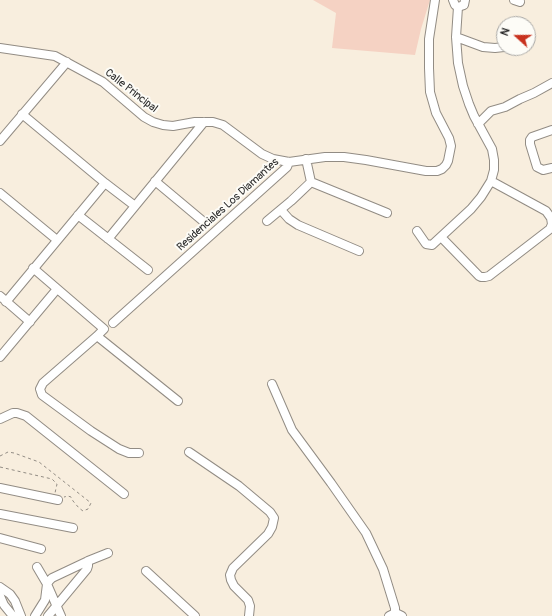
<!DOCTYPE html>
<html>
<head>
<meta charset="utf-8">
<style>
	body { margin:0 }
	#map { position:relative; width:552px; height:616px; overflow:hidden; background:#f8eede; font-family:Pangolin,sans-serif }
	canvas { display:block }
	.north { position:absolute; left:496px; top:16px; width:40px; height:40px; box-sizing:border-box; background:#fdfcf7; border:1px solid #a9a8a5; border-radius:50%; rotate:291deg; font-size:11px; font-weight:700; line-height:16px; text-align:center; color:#2b2b2b }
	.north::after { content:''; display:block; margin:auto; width:14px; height:18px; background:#c8321e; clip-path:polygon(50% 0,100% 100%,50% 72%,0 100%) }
</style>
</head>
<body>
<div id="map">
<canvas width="552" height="616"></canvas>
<div class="north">N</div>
</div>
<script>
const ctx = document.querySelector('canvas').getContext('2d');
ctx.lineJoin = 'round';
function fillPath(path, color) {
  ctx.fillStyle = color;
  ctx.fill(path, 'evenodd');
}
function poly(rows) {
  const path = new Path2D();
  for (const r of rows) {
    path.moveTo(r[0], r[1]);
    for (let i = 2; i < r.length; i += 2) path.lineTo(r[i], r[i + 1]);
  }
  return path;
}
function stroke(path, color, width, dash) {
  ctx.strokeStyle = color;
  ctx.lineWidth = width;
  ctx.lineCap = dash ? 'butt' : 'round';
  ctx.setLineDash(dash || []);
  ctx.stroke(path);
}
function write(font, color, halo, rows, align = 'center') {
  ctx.font = font + ' Pangolin,sans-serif';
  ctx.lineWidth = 4;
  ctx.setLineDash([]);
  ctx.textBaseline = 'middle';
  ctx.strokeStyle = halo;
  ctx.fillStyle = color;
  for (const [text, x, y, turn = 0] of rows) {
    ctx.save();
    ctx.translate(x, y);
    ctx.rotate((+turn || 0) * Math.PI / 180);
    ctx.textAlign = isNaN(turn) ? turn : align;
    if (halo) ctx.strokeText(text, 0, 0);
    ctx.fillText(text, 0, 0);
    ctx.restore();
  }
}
fillPath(poly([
	[313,0,430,0,421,29,415,55,332,48,336,13]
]), '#f5d2c3');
const minor = poly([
	[453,0,455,5,458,7,464,5,465,0],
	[514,0,520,2],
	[456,37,483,47,495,48,504,47],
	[0,48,55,56,103,82,144,117,153,122,163,125,173,126,195,122,213,122,223,125,262,154,273,159,289,162,325,157,344,157,366,160,426,171,437,171,442,169,446,165,448,161,451,146,449,138,436,113,430,92,429,68,429,39,435,0],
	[22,114,105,183,135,206],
	[478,124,491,111,505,107,520,99,534,93,552,83],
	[552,130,532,137,530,140,530,144,537,167,543,170,552,168],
	[0,141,67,62],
	[306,159,311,182,387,213],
	[155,181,204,222],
	[0,193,57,240],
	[281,210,289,219,298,225,359,251],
	[78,215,148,270],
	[267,221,291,201,311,182],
	[417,231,426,244,432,245,471,209,481,197,491,181,494,170,494,160,492,149,474,116,469,104,463,86,458,63,456,37,458,7],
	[441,237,479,276,481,277,485,277,489,276,550,229,552,224,551,218,546,211,491,181],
	[108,239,204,122],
	[33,268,104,329,97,336,43,383,40,389,42,395,91,431,119,449,129,453,139,453],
	[0,296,30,322],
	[6,302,105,183],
	[113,323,287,167,289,162],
	[97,336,178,401],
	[0,357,57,289],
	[272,384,292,430,331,483,366,533,383,569,395,608,395,613],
	[0,419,13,413,17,413,26,416,124,494],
	[189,452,239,486,270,512,274,518,272,527,268,534,233,568,230,575,231,580,234,586,248,600,250,606,249,616],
	[0,488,58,500],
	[0,514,73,528],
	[0,538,41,549],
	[37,567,47,584,61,616],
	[146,571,195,616],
	[0,587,10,594,15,601,21,616],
	[0,596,4,605,13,616],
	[35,616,45,600,47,584,49,581,52,578,88,561,108,553],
	[48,616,87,569,88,566,88,561],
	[389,616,395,613,398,614,402,616]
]);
stroke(minor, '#928c84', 10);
stroke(poly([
	[0,456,8,452,14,453,39,462,91,503,88,509,83,511,79,508,73,501,71,497,68,496,64,497],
	[0,467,52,479,57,484,55,493]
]), '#928c84', 1, [3, 3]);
stroke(minor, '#fff', 8);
write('11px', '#2b2b2b', '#fdfcf7', [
	["Calle Principal",131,91,38],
	["Residenciales Los Diamantes",228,205,-42]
]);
</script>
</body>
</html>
